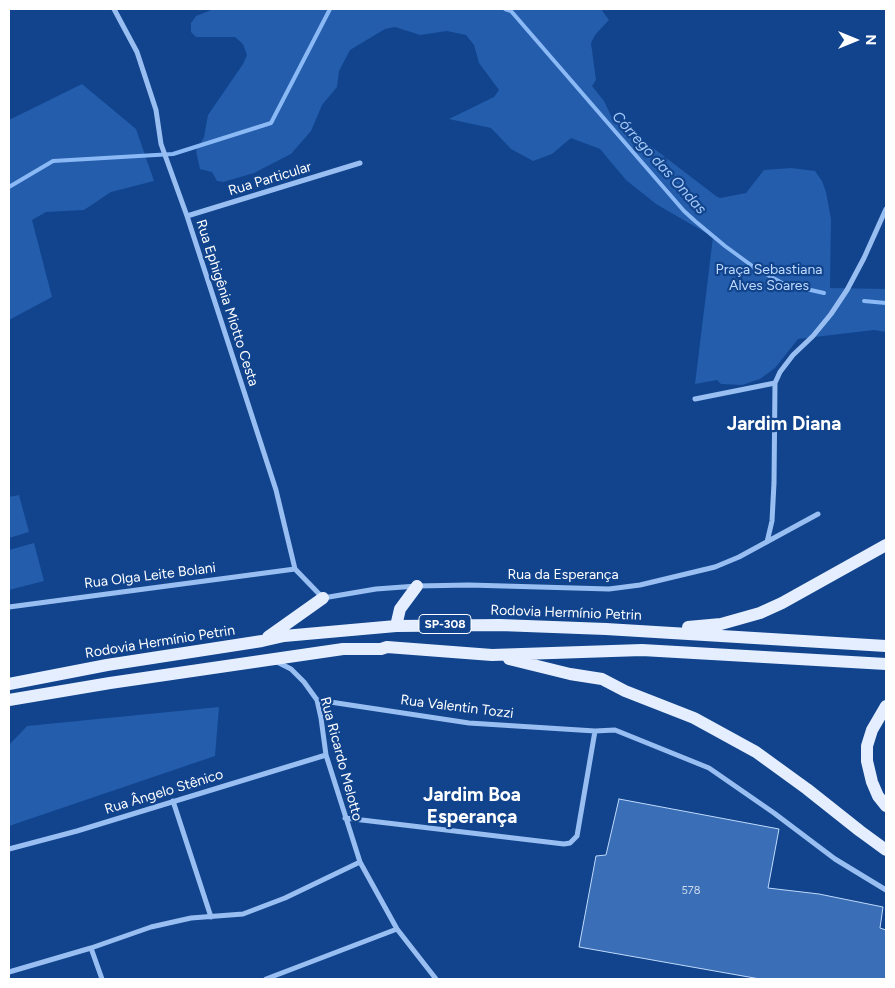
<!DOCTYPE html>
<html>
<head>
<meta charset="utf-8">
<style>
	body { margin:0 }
	#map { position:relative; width:895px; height:988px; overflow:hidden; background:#11448d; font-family:Figtree,sans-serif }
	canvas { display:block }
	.frame { position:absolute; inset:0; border:10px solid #fff; pointer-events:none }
	.north { position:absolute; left:830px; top:15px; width:50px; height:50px; -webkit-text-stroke:4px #11448d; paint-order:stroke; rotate:90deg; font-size:14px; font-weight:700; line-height:20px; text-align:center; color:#fff }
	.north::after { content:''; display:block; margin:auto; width:18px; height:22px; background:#fff; clip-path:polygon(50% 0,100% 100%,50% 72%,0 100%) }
</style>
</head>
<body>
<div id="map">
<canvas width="895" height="988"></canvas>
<div class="frame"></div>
<div class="north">N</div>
</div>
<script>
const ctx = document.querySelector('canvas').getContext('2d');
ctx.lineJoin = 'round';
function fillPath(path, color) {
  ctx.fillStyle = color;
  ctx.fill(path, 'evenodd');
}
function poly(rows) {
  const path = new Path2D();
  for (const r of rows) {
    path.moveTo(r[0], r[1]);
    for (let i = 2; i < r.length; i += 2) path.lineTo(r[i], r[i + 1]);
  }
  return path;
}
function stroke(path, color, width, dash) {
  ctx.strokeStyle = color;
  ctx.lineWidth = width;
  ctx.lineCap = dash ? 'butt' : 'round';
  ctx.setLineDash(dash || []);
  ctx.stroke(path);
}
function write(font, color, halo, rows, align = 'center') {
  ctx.font = font + ' Figtree,sans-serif';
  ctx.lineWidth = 4.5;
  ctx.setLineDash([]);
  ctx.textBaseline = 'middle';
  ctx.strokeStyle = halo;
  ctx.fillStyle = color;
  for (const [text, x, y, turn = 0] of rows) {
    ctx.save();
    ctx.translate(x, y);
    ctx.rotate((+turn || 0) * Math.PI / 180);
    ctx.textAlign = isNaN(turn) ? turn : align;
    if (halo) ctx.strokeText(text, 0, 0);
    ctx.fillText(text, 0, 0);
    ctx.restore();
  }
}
fillPath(poly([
	[214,9,601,9,609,20,595,35,591,43,596,80,592,86,604,101,613,120,648,144,716,196,720,198,746,193,764,170,791,168,815,171,822,181,826,192,831,219,830,288,886,289,886,332,874,330,798,339,775,368,760,379,742,385,721,384,717,380,695,384,713,237,656,204,626,180,600,149,571,138,552,154,533,161,511,149,491,128,449,119,494,97,499,90,479,63,474,45,466,35,447,31,420,35,395,27,385,29,350,50,339,71,337,87,322,105,311,131,291,154,254,173,223,182,217,181,212,172,200,169,196,151,204,137,208,115,243,64,247,55,243,44,235,37,196,37,191,32,191,23,196,16],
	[82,84,136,129,154,181,111,192,84,210,46,212,32,220,52,297,9,320,9,120],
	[19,495,29,532,9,538,9,497],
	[34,543,44,581,9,590,9,550],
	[219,707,215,756,9,826,9,745,27,726]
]), '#235dac');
stroke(poly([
	[505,9,511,11,684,211,695,221,725,246,755,268,784,284,824,293],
	[9,187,53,161,173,154,271,123,330,9],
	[864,301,886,303]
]), '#8bb9f5', 4);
const building = poly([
	[619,799,779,829,768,888,819,894,883,907,880,928,886,930,886,979,760,979,579,947,596,856,606,855,619,799]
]);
fillPath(building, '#3a6eb6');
stroke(building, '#c0dafd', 1);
stroke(poly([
	[114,9,137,52,156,110,161,144,187,216,276,490,295,569,323,598,376,589,417,586,469,585,609,589,640,585,715,567,739,557,818,514],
	[187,216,360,163],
	[695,399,775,383,780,372,793,355,813,336,831,314,847,290,864,258,886,209],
	[767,542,772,521,774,483,775,383],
	[9,607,295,569],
	[277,662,291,669,304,682,317,700,321,718,326,755,360,862,397,929,436,979],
	[317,700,469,723,595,731,615,730,709,768,774,813,835,859,886,890],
	[173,801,211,917],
	[345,818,564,844,570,843,577,836,595,731],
	[9,849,77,831,326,755],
	[91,948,102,979],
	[9,972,91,948,151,927,191,918,243,914,285,898,360,862],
	[266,979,397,929]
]), '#99bff2', 5);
stroke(poly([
	[396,626,400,609,417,586],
	[688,627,721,624,760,613,782,603,886,545],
	[268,637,323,598],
	[509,659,570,674,602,679,625,691,694,718,756,752,807,789,860,831,886,850],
	[9,684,107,665,262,641,284,636,396,626,500,625,606,629,886,646],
	[9,700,110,683,343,649,381,649,387,647,492,655,642,650,886,664],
	[886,706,872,730,867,746,867,761,872,782,878,796,886,806]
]), '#e4eeff', 12);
write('11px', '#cedbed', null, [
	["578",691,891]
]);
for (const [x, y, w] of [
	[445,624,52]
]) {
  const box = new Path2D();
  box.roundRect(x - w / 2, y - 9.5, w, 19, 4);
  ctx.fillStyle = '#11448d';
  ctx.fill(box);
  stroke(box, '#fff', 1);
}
write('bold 12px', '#fff', null, [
	["SP-308",445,624]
]);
write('14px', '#fff', '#11448d', [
	["Rua Particular",270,179,-17],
	["Rua Ephigênia Miotto Cesta",227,303,72],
	["Rua da Esperança",563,575],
	["Rua Olga Leite Bolani",150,576,-7],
	["Rodovia Hermínio Petrin",566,613,2],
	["Rodovia Hermínio Petrin",160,642,-9],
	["Rua Valentin Tozzi",457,707,7],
	["Rua Ricardo Melotto",341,759,75],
	["Rua Ângelo Stênico",164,792,-17]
]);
write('14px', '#c0dafd', '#11448d', [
	["Praça Sebastiana",769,270],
	["Alves Soares",769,286]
]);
write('italic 15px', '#a5c9f9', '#11448d', [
	["Córrego das Ondas",659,163,48]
]);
write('bold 19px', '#fff', '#11448d', [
	["Jardim Diana",784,424],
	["Jardim Boa",472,795],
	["Esperança",472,817]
]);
</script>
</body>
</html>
